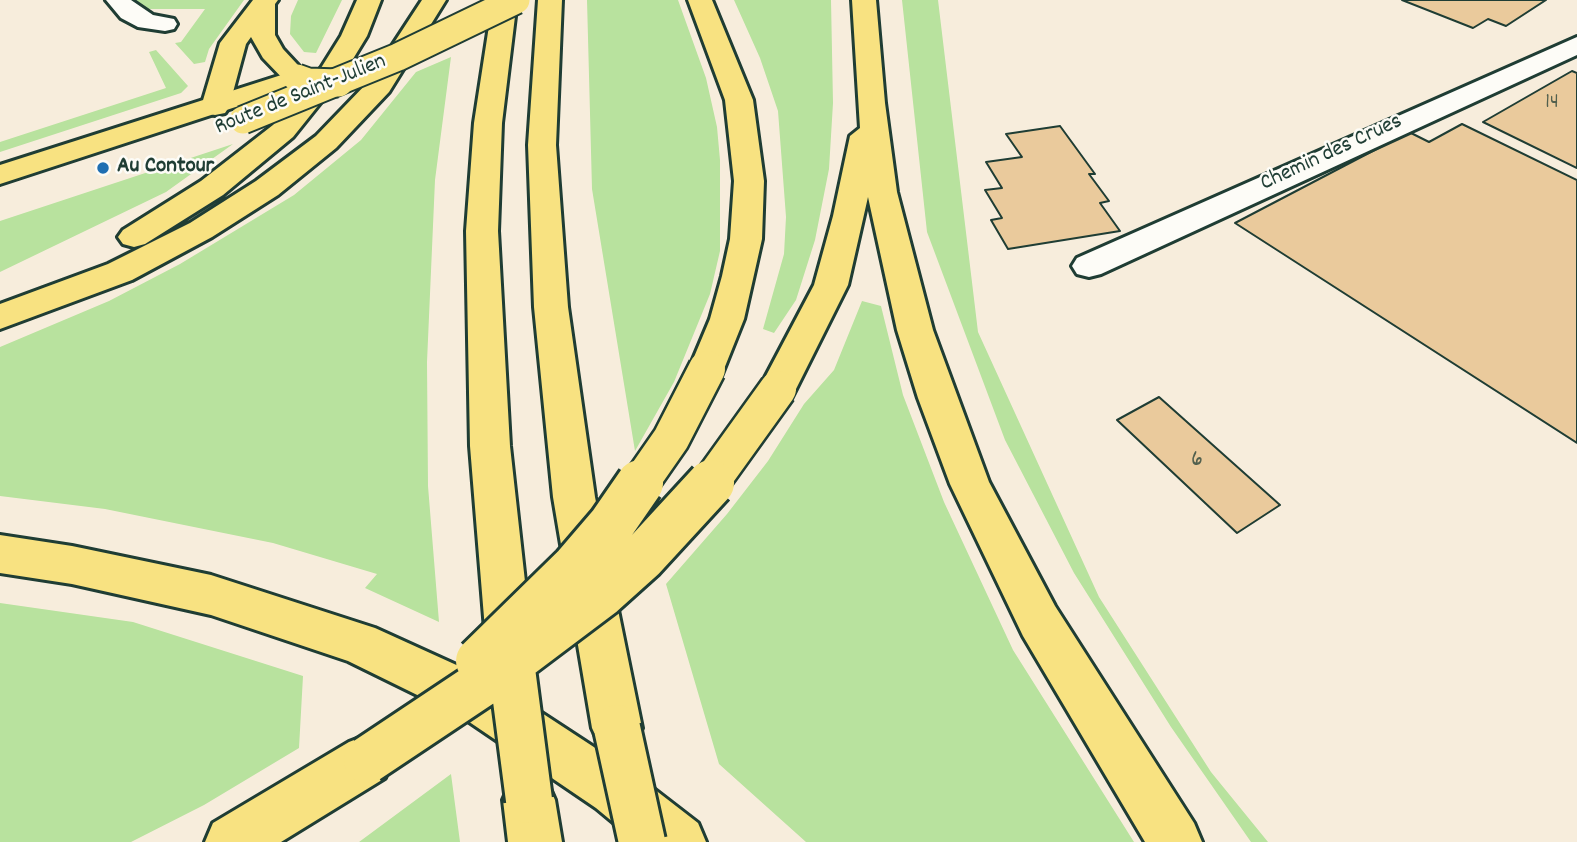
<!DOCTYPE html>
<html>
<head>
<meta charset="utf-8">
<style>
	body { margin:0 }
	canvas { display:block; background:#f7eddc }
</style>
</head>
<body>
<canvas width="1577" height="842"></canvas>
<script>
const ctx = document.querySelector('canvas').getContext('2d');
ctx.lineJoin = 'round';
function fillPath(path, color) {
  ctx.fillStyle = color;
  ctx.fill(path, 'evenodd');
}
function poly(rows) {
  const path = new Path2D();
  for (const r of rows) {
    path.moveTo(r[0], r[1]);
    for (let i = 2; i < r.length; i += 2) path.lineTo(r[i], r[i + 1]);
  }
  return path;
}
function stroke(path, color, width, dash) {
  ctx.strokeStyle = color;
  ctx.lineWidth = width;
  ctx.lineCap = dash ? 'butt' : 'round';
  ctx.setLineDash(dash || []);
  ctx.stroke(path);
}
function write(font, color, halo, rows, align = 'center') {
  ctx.font = font + ' Dekko,sans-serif';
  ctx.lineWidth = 5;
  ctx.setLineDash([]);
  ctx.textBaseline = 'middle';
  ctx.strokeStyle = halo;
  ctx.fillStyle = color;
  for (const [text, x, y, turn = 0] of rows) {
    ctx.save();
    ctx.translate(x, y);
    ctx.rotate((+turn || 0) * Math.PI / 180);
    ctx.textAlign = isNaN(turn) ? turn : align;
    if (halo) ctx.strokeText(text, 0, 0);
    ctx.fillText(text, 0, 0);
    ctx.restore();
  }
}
fillPath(poly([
	[133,0,244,0,209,49,205,62,194,64,175,43,181,42,205,9,144,9],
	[298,0,342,0,316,53,304,52,290,34,291,16],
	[587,0,678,0,706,78,717,127,720,160,720,251,710,294,674,382,635,451,592,189],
	[734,0,831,0,833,103,829,169,815,240,796,300,774,333,763,329,784,254,786,217,778,111,760,58],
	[902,0,938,0,978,332,1099,597,1211,772,1268,842,1251,842,1171,727,1074,573,1005,440,927,232],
	[156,50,188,86,181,93,0,152,0,142,166,88,149,52],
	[451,57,435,180,427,362,428,486,439,622,365,588,377,574,273,543,105,509,0,496,0,347,109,301,180,264,294,195,361,140,416,72],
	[233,144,166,192,0,272,0,221],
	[862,301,881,306,903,395,944,502,1013,650,1134,842,806,842,719,764,666,584,727,514,768,461,804,404,834,370],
	[0,603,133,622,303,676,299,748,204,805,131,842,0,842],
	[451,774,460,842,358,842,359,842]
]), '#b8e29e');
const building = poly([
	[1402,0,1546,0,1506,26,1488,19,1473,28,1402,0],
	[1572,71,1577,73,1577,168,1483,122,1572,71],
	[1462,124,1577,180,1577,443,1235,223,1409,132,1429,142,1462,124],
	[1060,126,1095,174,1089,174,1109,201,1100,203,1120,231,1008,249,991,220,1002,218,985,190,1002,188,986,162,1022,157,1006,134,1060,126],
	[1159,397,1280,505,1237,533,1117,420,1159,397]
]);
fillPath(building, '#eaca9c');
stroke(building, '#1f3d34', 2);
const minor = poly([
	[106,0,131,0,153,15,174,19,177,24,174,29,165,31,138,27,121,18,106,0],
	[1577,37,1577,55,1101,274,1089,277,1077,274,1072,266,1077,258,1577,37]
]);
const major = poly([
	[297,70,306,72,310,78,306,84,0,184,0,165,297,70]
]);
const highway = poly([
	[253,0,278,0,275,4,275,35,283,49,310,78,306,84,297,86,288,84,263,58,251,37,246,44,229,107,225,113,215,115,205,113,201,107,220,43,253,0],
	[357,0,381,0,367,36,345,72,293,137,223,195,145,244,134,247,123,244,118,237,123,230,201,181,273,125,321,68,341,36,357,0],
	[422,0,446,0,389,92,336,148,278,195,212,237,132,280,0,329,0,304,108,264,190,223,256,181,316,136,369,81,422,0],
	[493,0,517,0,502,123,498,231,510,446,533,654,526,669,510,676,494,669,487,654,470,446,466,231,474,123,493,0],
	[538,0,562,0,556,145,568,307,595,497,642,728,634,745,617,752,600,745,592,728,553,497,534,307,528,145,538,0],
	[688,0,712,0,753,100,764,181,762,239,744,319,720,379,707,383,694,379,689,369,710,319,722,276,730,239,734,181,725,100,688,0],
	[852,0,876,0,885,103,897,192,933,330,989,482,1055,606,1194,823,1202,842,1145,842,1023,636,950,484,918,398,897,330,868,197,848,285,791,399,778,403,765,399,759,389,814,285,833,216,850,136,860,128,852,0],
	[0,535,72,546,211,575,375,628,496,683,632,772,698,823,706,842,637,842,596,808,462,717,348,661,211,615,72,584,0,573,0,535],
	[367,735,385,742,392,760,385,778,281,842,205,842,213,823,349,742,367,735],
	[529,774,547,782,555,800,562,842,508,842,503,800,511,782,529,774]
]);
stroke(minor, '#1f3d34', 6);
stroke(major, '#1f3d34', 6);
stroke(highway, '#1f3d34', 6);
fillPath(minor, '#fdfcf7');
fillPath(major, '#f8e281');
fillPath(highway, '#f8e281');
const majorBridge = poly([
	[243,120,398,57,516,0]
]);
const highwayBridgeFar2 = poly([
	[297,78,308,82,339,83]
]);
const highwayBridgeFar1 = poly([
	[639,485,671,439,707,369],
	[709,485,778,389]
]);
const highwayBridge = poly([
	[510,654,529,800],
	[479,661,575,567,611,525,640,483],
	[617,728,642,842],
	[367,760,490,678,603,593,642,558,711,483]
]);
stroke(majorBridge, '#1f3d34', 31, []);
stroke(highwayBridgeFar2, '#1f3d34', 31, []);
stroke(highwayBridgeFar1, '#1f3d34', 41, []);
stroke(highwayBridge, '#1f3d34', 52, []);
stroke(majorBridge, '#f8e281', 27);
stroke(highwayBridgeFar2, '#f8e281', 27);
stroke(highwayBridgeFar1, '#f8e281', 36);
stroke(highwayBridge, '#f8e281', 46);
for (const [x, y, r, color] of [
	[103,168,7,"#1f6fb2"]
]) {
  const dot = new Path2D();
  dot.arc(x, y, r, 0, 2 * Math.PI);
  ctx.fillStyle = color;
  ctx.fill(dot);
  stroke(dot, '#fdfcf7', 2.5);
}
write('21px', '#52604e', null, [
	["14",1552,104]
]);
write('23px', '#1f3d34', '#fdfcf7', [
	["Route de Saint-Julien",301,96,-22],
	["Chemin des Crues",1332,154,-25]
]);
write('bold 23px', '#1f3d34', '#fdfcf7', [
	["Au Contour",117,168]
], 'left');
write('24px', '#52604e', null, [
	["6",1197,462]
]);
</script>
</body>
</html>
